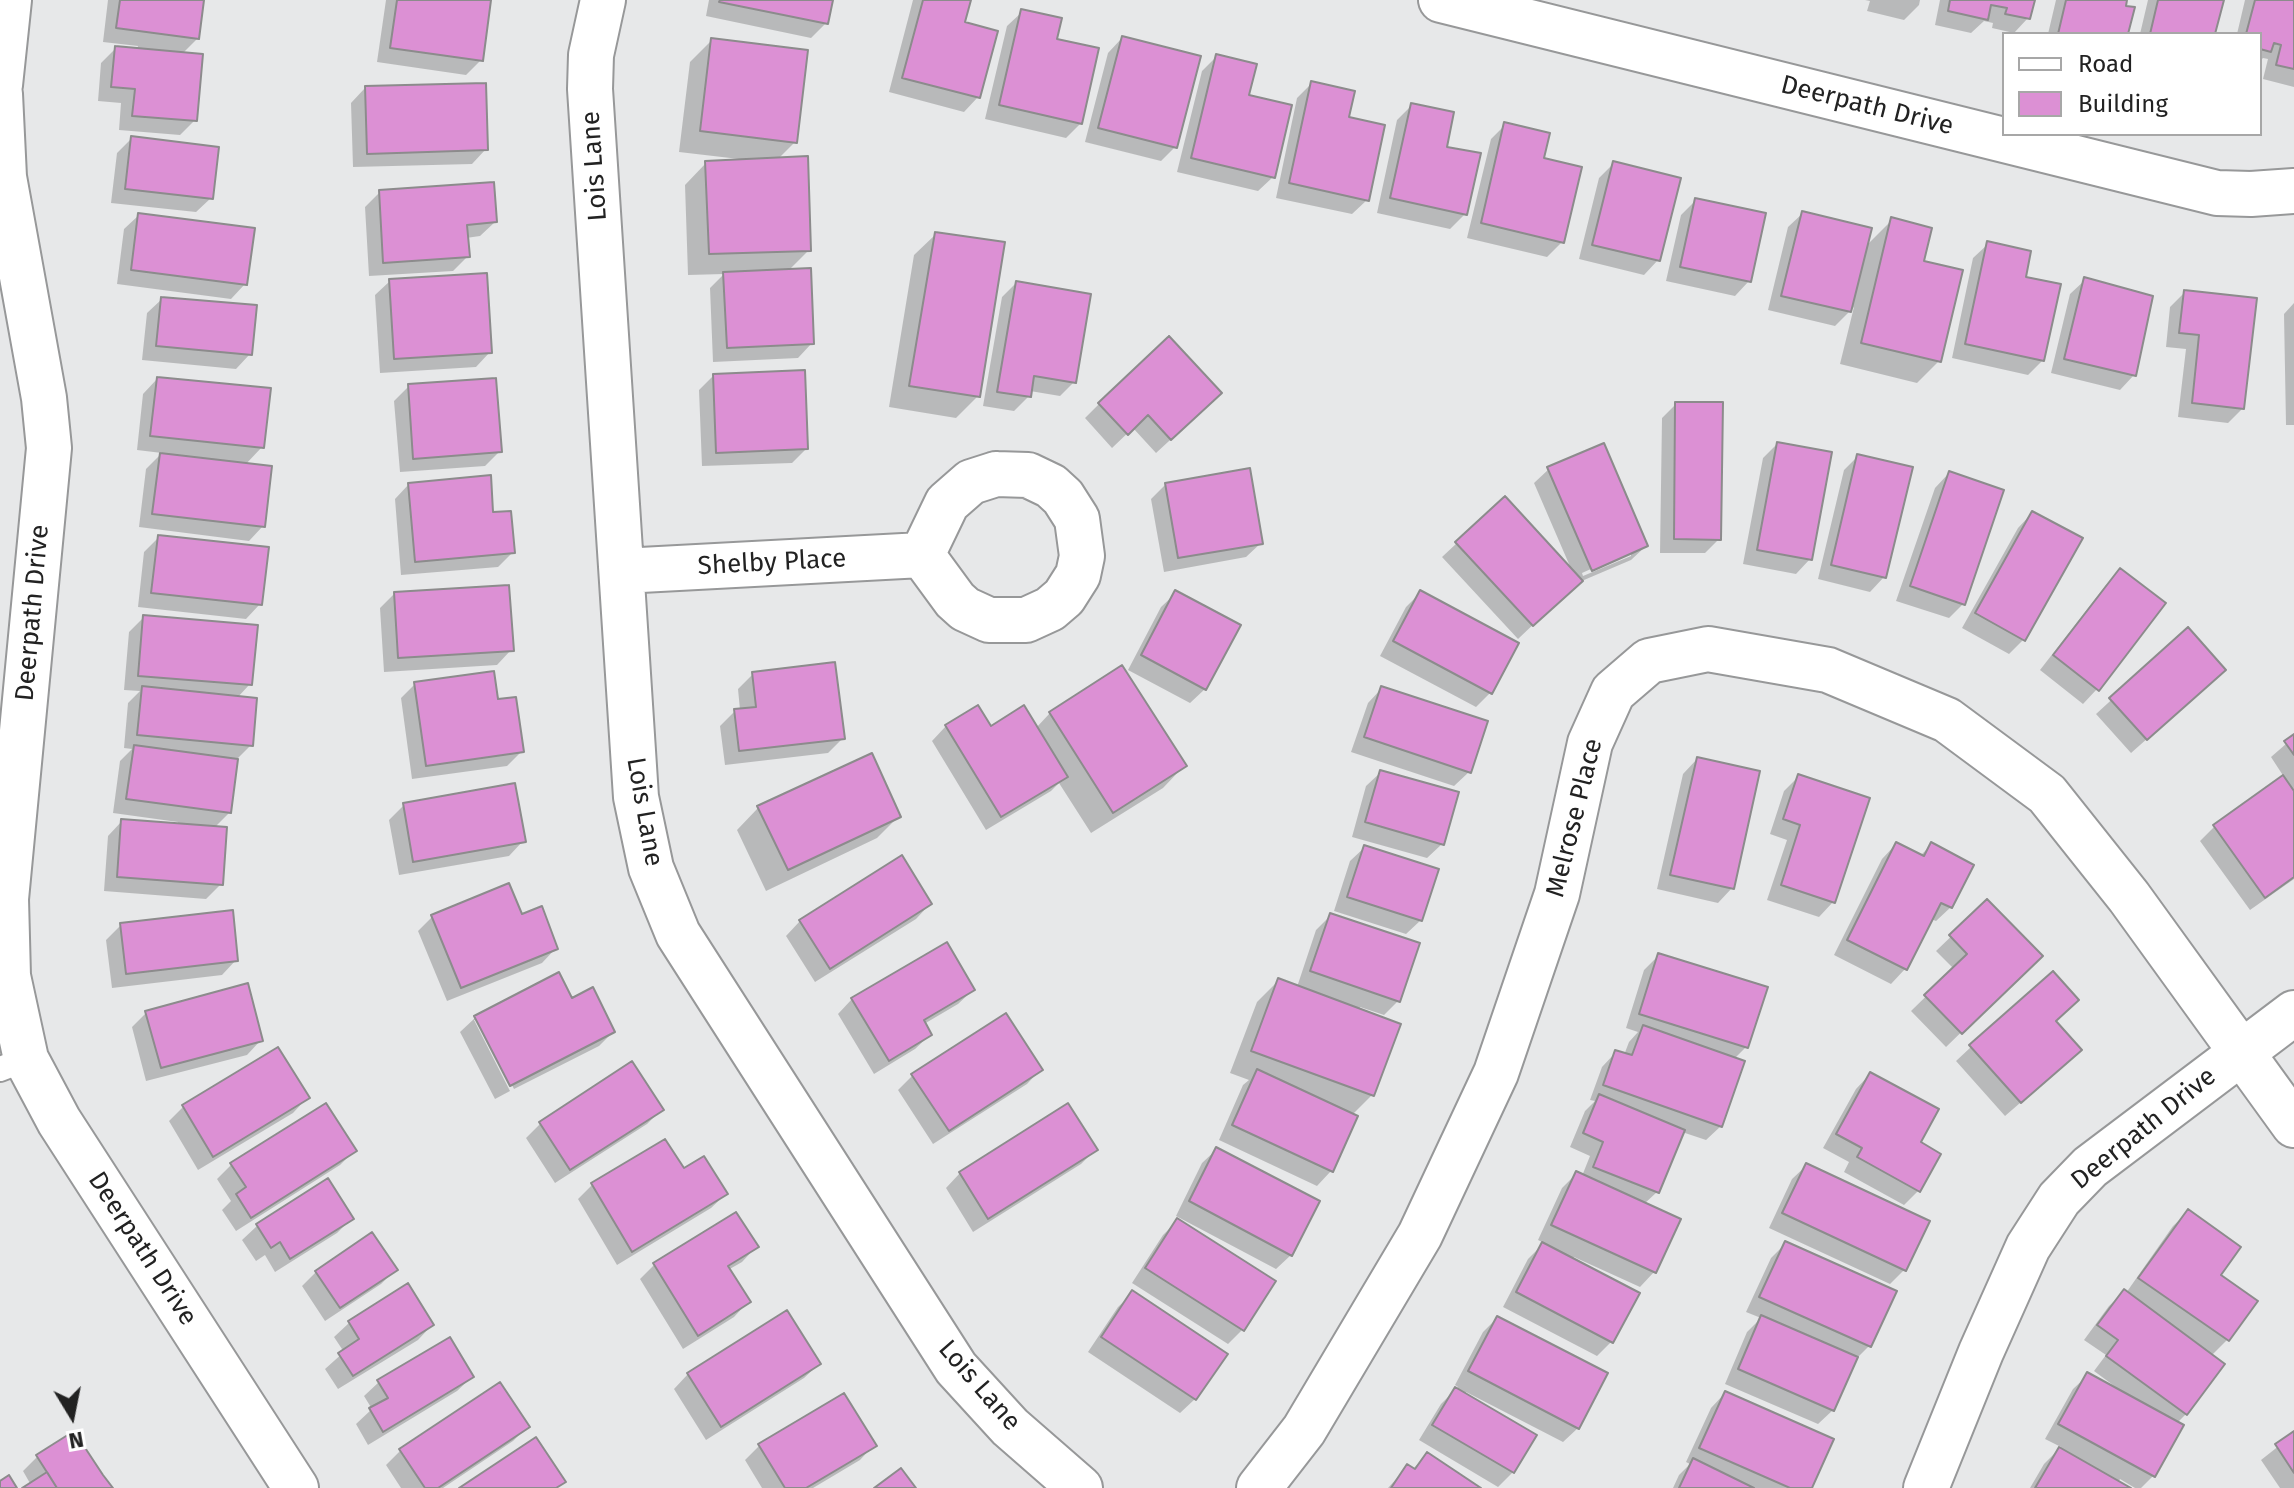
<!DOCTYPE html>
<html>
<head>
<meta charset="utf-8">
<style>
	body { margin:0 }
	#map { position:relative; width:2294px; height:1488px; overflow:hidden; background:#e7e8e9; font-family:"Fira Sans",sans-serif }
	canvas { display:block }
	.legend { position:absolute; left:2002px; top:32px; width:260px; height:104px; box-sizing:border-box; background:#fff; border:2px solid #a7a7a7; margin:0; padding:10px 14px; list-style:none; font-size:24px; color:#222 }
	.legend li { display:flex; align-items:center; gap:16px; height:40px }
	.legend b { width:40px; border:2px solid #a7a7a7 }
	.north { position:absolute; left:32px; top:1376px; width:80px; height:80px; -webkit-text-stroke:6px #fff; paint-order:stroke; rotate:170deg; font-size:22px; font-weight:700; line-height:32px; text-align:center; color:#222 }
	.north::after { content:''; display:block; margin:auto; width:28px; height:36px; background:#222; clip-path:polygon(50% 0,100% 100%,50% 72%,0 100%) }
</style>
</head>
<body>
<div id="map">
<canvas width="2294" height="1488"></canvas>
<ul class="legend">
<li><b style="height:10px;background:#fff"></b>Road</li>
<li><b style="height:22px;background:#dc90d4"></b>Building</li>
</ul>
<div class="north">N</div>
</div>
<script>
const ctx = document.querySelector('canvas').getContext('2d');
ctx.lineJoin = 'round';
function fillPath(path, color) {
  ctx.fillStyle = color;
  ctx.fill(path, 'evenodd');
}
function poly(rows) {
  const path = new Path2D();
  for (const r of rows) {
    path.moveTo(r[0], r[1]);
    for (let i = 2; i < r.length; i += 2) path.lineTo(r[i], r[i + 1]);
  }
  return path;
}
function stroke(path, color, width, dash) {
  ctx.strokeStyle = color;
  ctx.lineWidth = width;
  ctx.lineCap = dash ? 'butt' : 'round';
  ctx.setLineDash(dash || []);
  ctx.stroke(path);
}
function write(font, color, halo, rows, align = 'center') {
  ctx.font = font + ' "Fira Sans",sans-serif';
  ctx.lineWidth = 6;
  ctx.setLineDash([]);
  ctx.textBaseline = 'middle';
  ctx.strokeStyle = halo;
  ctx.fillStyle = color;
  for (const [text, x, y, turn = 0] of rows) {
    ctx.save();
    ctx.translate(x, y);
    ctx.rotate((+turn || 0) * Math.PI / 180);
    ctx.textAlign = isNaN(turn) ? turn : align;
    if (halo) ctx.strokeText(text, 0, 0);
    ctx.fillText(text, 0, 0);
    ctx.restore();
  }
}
fillPath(poly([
	[108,0,202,0,198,38,182,54,195,120,180,135,119,130,121,103,98,101,101,63,116,48,137,50,138,46,103,42],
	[386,0,489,0,481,60,466,75,377,62],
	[709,0,830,0,826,23,811,38,706,16],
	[913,0,969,0,963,24,978,97,964,112,889,92],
	[1865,0,1920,0,1919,5,1904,20,1867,11,1870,1],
	[1940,0,2033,0,2028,18,2014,33,1992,28,1993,23,1984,21,1971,33,1935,25],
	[2056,0,2125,0,2126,34,2048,34],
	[2148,0,2221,0,2213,34,2140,34],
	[2245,0,2294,0,2294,87,2263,79,2268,59,2263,58,2260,61,2260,34,2237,34],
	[1022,12,1055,40,1081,123,1066,138,985,119,1007,26],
	[1122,38,1175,147,1161,161,1085,142,1108,53],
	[712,40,795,142,777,160,809,250,788,271,812,343,798,358,713,362,710,288,724,274,688,275,685,185,706,163,739,162,739,159,679,152,690,62],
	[1217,56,1273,177,1258,191,1177,172,1202,71],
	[1312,83,1347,118,1367,200,1352,214,1276,198,1297,98],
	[365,88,486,149,472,164,353,167,351,103],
	[1412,105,1445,148,1465,214,1450,229,1377,213,1397,120],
	[1505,125,1542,159,1562,242,1547,257,1467,238,1491,139],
	[132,138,211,198,196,212,111,203,117,153],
	[1613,164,1658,260,1644,275,1579,259,1599,178],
	[380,192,495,222,480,236,466,238,468,256,453,271,369,276,365,207],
	[1695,201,1749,281,1735,296,1666,281,1681,215],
	[1803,213,1866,246,1892,220,1922,262,1939,361,1917,383,1840,364,1854,307,1835,326,1768,310,1788,227],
	[139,215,245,284,231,299,117,284,124,229],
	[936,234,978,396,956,418,889,407,914,255],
	[1988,244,2024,279,2043,360,2028,375,1952,358,1973,258],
	[2085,280,2134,375,2120,390,2051,373,2070,294],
	[390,281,490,352,476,367,380,373,375,295],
	[1016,283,1074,382,1060,396,1030,391,1029,396,1014,411,983,406,1002,297],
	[2185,292,2243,408,2228,423,2178,417,2186,349,2166,347,2170,307],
	[162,299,250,354,236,369,142,360,147,313],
	[2294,303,2294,425,2286,425,2284,314],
	[713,376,806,449,792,463,702,466,699,390],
	[157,379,262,447,245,465,263,526,249,541,139,527,146,469,162,453,137,450,143,394],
	[409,386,500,451,485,466,400,472,394,401],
	[1099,404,1205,408,1156,453,1133,428,1112,448,1085,418],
	[1676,404,1719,539,1705,553,1660,553,1662,418],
	[1777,444,1810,559,1796,574,1743,564,1763,458],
	[1858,456,1884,577,1870,592,1818,579,1844,470],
	[1549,469,1646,546,1631,560,1577,583,1518,639,1442,557,1457,543,1572,571,1534,483],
	[1631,551,1631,556,1583,576,1582,573],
	[1949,473,1963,604,1949,618,1896,601,1935,488],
	[409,484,492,514,513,552,498,567,401,575,395,499],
	[1166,484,1261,543,1246,557,1164,572,1151,499],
	[2032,513,2023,640,2009,654,1962,628,2018,528],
	[159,537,260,604,246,619,138,607,144,552],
	[2121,570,2097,689,2083,704,2040,670,2106,585],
	[1176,593,1205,689,1190,703,1128,670,1161,607],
	[1420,593,1490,693,1476,707,1380,656,1406,607],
	[394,594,511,650,497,665,384,672,380,608],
	[144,617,250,684,237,698,251,745,236,760,229,813,214,828,221,884,206,899,104,891,108,836,122,821,177,825,178,822,113,813,120,761,132,749,124,748,128,703,140,691,124,690,129,632],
	[2188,630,2209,684,2131,753,2096,714],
	[753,674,843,738,828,753,725,765,720,726,735,711,740,710,738,689],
	[415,684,496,702,522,751,507,766,412,779,401,698],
	[1382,688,1469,772,1454,786,1351,752,1368,703],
	[1050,713,1184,766,1163,788,1091,833,1059,783,1051,791,986,830,932,741,946,726,1036,728],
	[2294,737,2294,879,2250,910,2200,841,2214,827,2284,777,2271,757],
	[1697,759,1732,888,1718,903,1657,889,1683,774],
	[1381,772,1442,844,1427,858,1352,837,1366,786],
	[1799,776,1833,902,1819,917,1767,900,1787,840,1770,834,1784,791],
	[404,805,523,841,509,856,399,875,389,820],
	[758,808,899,816,877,838,766,891,737,830],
	[1896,844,1920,856,1931,845,1951,907,1936,921,1931,919,1905,969,1891,984,1834,955,1882,859],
	[1365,847,1421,920,1406,934,1334,911,1350,861],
	[1987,902,2040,956,1946,1047,1911,1011,1954,969,1936,951],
	[930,904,916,919,815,982,786,936,800,921],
	[433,916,521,917,556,948,542,963,447,1001,418,931],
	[1330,916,1399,1000,1384,1015,1360,1007,1359,1010,1398,1025,1372,1095,1352,1115,1355,1117,1331,1171,1317,1186,1219,1140,1243,1085,1249,1080,1230,1073,1257,1002,1278,981,1297,987,1316,930],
	[121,925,236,960,222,975,112,988,106,940],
	[1658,956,1747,1046,1734,1059,1721,1126,1706,1140,1682,1132,1657,1192,1644,1204,1654,1272,1640,1287,1574,1257,1572,1260,1612,1341,1597,1356,1503,1307,1528,1259,1544,1243,1538,1240,1562,1188,1576,1174,1582,1176,1590,1156,1570,1147,1585,1111,1595,1101,1590,1100,1602,1067,1616,1052,1624,1055,1629,1042,1638,1032,1626,1028,1644,970],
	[973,990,958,1004,924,1024,930,1035,915,1049,874,1074,838,1014,852,999],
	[571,1000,613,1032,599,1046,514,1089,478,1020,474,1020,510,1091,495,1099,460,1032,475,1018],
	[146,1013,261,1040,247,1055,146,1081,132,1027],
	[2054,1022,2065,1064,2005,1116,1956,1061,1971,1047],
	[1041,1069,1027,1084,933,1144,898,1090,913,1075],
	[1870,1074,1918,1143,1919,1190,1904,1205,1844,1172,1849,1162,1823,1148,1856,1089],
	[307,1098,293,1113,198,1170,169,1121,183,1107],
	[662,1109,647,1124,555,1183,526,1138,540,1124],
	[1096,1149,1081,1164,973,1232,946,1188,960,1173],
	[1217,1149,1291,1255,1276,1269,1176,1216,1202,1163],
	[354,1151,340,1165,236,1231,222,1210,231,1201,217,1179,231,1165],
	[1807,1165,1904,1270,1890,1284,1769,1228,1792,1179],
	[683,1171,726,1194,711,1208,617,1265,578,1199,592,1185],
	[327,1181,351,1219,337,1233,275,1272,265,1255,256,1261,242,1240,257,1226],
	[2188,1212,2219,1275,2255,1301,2227,1340,2211,1356,2186,1414,2176,1424,2153,1476,2141,1488,2135,1488,2120,1479,2118,1483,2127,1488,2030,1488,2044,1464,2061,1447,2045,1439,2073,1389,2088,1375,2115,1390,2117,1388,2094,1371,2106,1355,2084,1340,2109,1306,2124,1292,2126,1293,2173,1226],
	[1177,1221,1273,1282,1242,1330,1228,1344,1132,1283,1163,1235],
	[1786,1243,1869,1346,1854,1361,1833,1410,1818,1424,1725,1384,1747,1332,1761,1318,1746,1312,1771,1258],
	[756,1247,742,1262,728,1270,748,1302,734,1317,683,1349,640,1279,654,1265],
	[395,1270,381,1284,325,1321,302,1286,316,1272],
	[407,1286,432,1325,418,1340,338,1389,325,1369,344,1352,334,1337,349,1323],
	[1133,1293,1195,1399,1180,1413,1088,1352,1118,1307],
	[1497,1318,1578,1428,1563,1442,1466,1392,1465,1395,1513,1472,1498,1487,1419,1440,1441,1404,1458,1387,1455,1385,1483,1332],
	[819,1364,804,1378,706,1440,674,1389,688,1374],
	[472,1377,457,1391,368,1445,356,1424,372,1409,364,1396,379,1382],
	[499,1385,527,1427,513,1441,443,1488,401,1488,386,1465,400,1451],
	[1725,1393,1810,1488,1673,1488,1679,1475,1690,1464,1686,1462,1711,1408],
	[2294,1434,2294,1488,2280,1488,2261,1460],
	[874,1445,860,1460,813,1488,762,1488,745,1460,759,1446],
	[1427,1454,1478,1488,1388,1488,1407,1467,1412,1470],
	[37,1457,111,1488,26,1488,31,1485,23,1471]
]), '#0003');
const building = poly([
	[120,0,204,0,199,39,116,28,120,0],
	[397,0,491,0,483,61,390,48,397,0],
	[720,0,833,0,828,24,719,2,720,0],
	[923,0,971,0,965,22,998,31,980,98,902,78,923,0],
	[1950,0,2035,0,2030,19,2005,14,2007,8,1991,5,1988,20,1948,11,1950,0],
	[2066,0,2127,0,2126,6,2135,7,2128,34,2058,34,2066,0],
	[2158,0,2224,0,2215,34,2150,34,2158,0],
	[2255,0,2294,0,2294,69,2276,65,2281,45,2274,43,2271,52,2260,49,2260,34,2246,34,2255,0],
	[1021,9,1062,18,1057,39,1099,48,1082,124,999,105,1021,9],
	[1122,36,1201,56,1177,148,1098,128,1122,36],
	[711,38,808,50,797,143,700,131,711,38],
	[115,46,203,54,197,121,132,116,135,89,111,87,115,46],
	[1216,54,1257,64,1249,95,1292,105,1275,178,1191,158,1216,54],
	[1311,81,1355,91,1349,117,1385,125,1369,201,1289,183,1311,81],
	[486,83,488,150,367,154,365,86,486,83],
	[1411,103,1454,112,1447,147,1481,153,1467,215,1390,198,1411,103],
	[1504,122,1550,133,1544,158,1582,167,1564,243,1481,223,1504,122],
	[131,136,219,147,213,199,125,189,131,136],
	[808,156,811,251,709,254,705,161,808,156],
	[1613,161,1681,178,1660,261,1592,245,1613,161],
	[494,182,497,222,467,225,470,257,383,263,379,190,494,182],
	[1695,198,1766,213,1751,282,1680,267,1695,198],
	[1802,211,1872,228,1851,312,1781,296,1802,211],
	[138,213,255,228,247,285,131,270,138,213],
	[1891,217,1932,228,1924,261,1963,270,1941,362,1861,343,1891,217],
	[935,232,1005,242,980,397,909,386,935,232],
	[1987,241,2031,251,2026,277,2061,284,2044,361,1965,344,1987,241],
	[811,268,814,344,727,348,723,272,811,268],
	[487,273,492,353,394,359,389,279,487,273],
	[2084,277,2153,296,2136,376,2064,359,2084,277],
	[1016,281,1091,294,1076,383,1034,376,1031,397,997,392,1016,281],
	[2184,290,2257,298,2244,409,2192,403,2199,335,2179,333,2184,290],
	[161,297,257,305,252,355,156,346,161,297],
	[1169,336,1222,393,1171,440,1148,415,1128,435,1098,403,1169,336],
	[805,370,808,449,716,453,713,374,805,370],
	[157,377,271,388,264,448,150,436,157,377],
	[496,378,502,452,413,459,408,384,496,378],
	[1675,402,1723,402,1721,540,1674,539,1675,402],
	[1777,442,1832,452,1812,560,1757,550,1777,442],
	[1604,443,1648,546,1592,571,1547,467,1604,443],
	[160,453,272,466,265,527,152,514,160,453],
	[1857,454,1913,467,1886,578,1831,565,1857,454],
	[1250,468,1263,544,1178,558,1165,483,1250,468],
	[1949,471,2004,490,1965,605,1910,586,1949,471],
	[491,475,493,512,511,511,515,553,415,562,408,483,491,475],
	[1505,496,1583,581,1533,626,1455,542,1505,496],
	[2032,511,2083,538,2025,641,1975,613,2032,511],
	[158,535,269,547,262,605,151,593,158,535],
	[2120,568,2166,603,2099,691,2053,655,2120,568],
	[509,585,514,651,398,658,394,592,509,585],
	[1175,590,1241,625,1206,690,1141,655,1175,590],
	[1420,590,1519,643,1492,694,1393,641,1420,590],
	[143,615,258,625,252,685,138,676,143,615],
	[2188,627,2226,670,2147,740,2109,698,2188,627],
	[835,662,845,739,739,751,734,709,756,707,752,672,835,662],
	[1122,665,1187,766,1113,813,1049,712,1122,665],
	[494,671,498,699,516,697,524,752,426,766,414,682,494,671],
	[142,686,257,698,253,746,137,735,142,686],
	[1381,686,1488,721,1471,773,1364,737,1381,686],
	[978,705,991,726,1024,705,1068,777,1001,817,945,725,978,705],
	[2294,734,2294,755,2284,741,2294,734],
	[134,745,238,759,231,813,126,799,134,745],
	[872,753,901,817,788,870,757,806,872,753],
	[1697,757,1760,771,1734,889,1670,875,1697,757],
	[1380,770,1459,792,1444,845,1365,822,1380,770],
	[1798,774,1870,798,1835,903,1781,885,1800,825,1783,819,1798,774],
	[2283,775,2294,791,2294,877,2265,898,2213,825,2283,775],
	[515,783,526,842,413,862,403,803,515,783],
	[121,819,227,827,223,885,117,877,121,819],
	[1896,842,1924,856,1931,842,1974,865,1952,908,1941,903,1907,970,1847,940,1896,842],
	[1364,845,1439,869,1422,921,1347,897,1364,845],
	[902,855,932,904,830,969,799,920,902,855],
	[509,883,522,914,542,906,558,949,461,988,431,915,509,883],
	[1987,899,2043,956,1962,1034,1924,995,1967,954,1949,935,1987,899],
	[233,910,238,961,126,974,120,923,233,910],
	[1330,913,1420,943,1400,1002,1310,971,1330,913],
	[947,942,975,990,924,1020,932,1035,889,1061,851,998,947,942],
	[1658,953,1768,987,1748,1048,1639,1014,1658,953],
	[2053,971,2079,1000,2056,1021,2082,1050,2021,1103,1969,1045,2053,971],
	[559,972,572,998,593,987,615,1032,510,1086,474,1016,559,972],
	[1278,978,1401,1024,1374,1096,1251,1051,1278,978],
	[248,983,263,1041,161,1068,145,1011,248,983],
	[1006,1013,1043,1070,949,1131,911,1074,1006,1013],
	[1643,1025,1745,1061,1722,1127,1603,1085,1615,1050,1632,1055,1643,1025],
	[278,1047,310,1098,213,1157,182,1105,278,1047],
	[632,1061,664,1110,570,1170,539,1122,632,1061],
	[1257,1069,1358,1116,1333,1172,1232,1125,1257,1069],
	[1870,1072,1939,1109,1921,1142,1941,1154,1920,1192,1857,1157,1862,1148,1836,1134,1870,1072],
	[1599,1094,1685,1130,1659,1193,1593,1167,1603,1142,1583,1133,1599,1094],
	[326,1103,357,1151,251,1218,236,1194,246,1187,230,1163,326,1103],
	[1068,1103,1098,1150,988,1219,959,1172,1068,1103],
	[665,1139,684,1168,704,1156,728,1194,632,1252,591,1183,665,1139],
	[1216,1147,1320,1201,1292,1256,1189,1201,1216,1147],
	[1806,1163,1930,1221,1906,1271,1782,1213,1806,1163],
	[1576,1171,1681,1219,1656,1273,1551,1225,1576,1171],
	[328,1178,354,1219,290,1259,280,1242,271,1248,256,1224,328,1178],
	[2188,1209,2241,1247,2221,1275,2258,1301,2229,1341,2138,1278,2188,1209],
	[736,1212,759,1247,728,1266,751,1302,698,1336,653,1263,736,1212],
	[1177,1218,1276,1281,1244,1331,1145,1268,1177,1218],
	[372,1232,398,1270,340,1308,315,1271,372,1232],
	[1785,1241,1897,1291,1871,1347,1759,1297,1785,1241],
	[1542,1242,1640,1293,1613,1343,1516,1292,1542,1242],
	[408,1283,434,1325,353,1376,338,1353,359,1339,348,1321,408,1283],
	[2124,1289,2225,1364,2187,1415,2106,1356,2118,1340,2097,1325,2124,1289],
	[1132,1290,1228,1354,1196,1400,1101,1337,1132,1290],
	[787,1310,821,1364,721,1427,687,1373,787,1310],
	[1761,1315,1858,1357,1834,1411,1738,1369,1761,1315],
	[1497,1316,1608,1373,1579,1429,1468,1371,1497,1316],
	[450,1337,474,1377,383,1432,369,1408,388,1398,377,1380,450,1337],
	[2087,1372,2184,1425,2155,1477,2058,1424,2087,1372],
	[500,1382,530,1427,438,1488,425,1488,399,1449,500,1382],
	[1455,1387,1537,1435,1514,1473,1432,1425,1455,1387],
	[1725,1391,1834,1439,1812,1488,1790,1488,1699,1448,1725,1391],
	[844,1393,877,1446,806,1488,785,1488,758,1444,844,1393],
	[74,1431,103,1475,113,1488,57,1488,36,1455,74,1431],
	[2294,1431,2294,1473,2275,1444,2294,1431],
	[536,1437,566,1482,556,1488,459,1488,536,1437],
	[2059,1447,2131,1488,2035,1488,2059,1447],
	[1427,1452,1481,1488,1391,1488,1407,1464,1415,1469,1427,1452],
	[1693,1458,1754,1488,1679,1488,1693,1458],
	[901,1468,916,1488,874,1488,901,1468],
	[47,1472,57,1488,22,1488,47,1472],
	[9,1475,17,1488,0,1488,0,1481,9,1475]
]);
fillPath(building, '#dc90d4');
stroke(building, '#8c8b8c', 2);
const service = poly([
	[0,1069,26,1059]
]);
const minor = poly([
	[603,0,591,55,590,89,636,797,651,868,678,934,956,1368,1010,1427,1080,1488],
	[1441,0,2217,193,2251,194,2294,191],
	[0,85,9,0],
	[0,94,4,177,44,398,49,448,6,899,8,976,26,1059,59,1121,296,1488],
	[996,474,1028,475,1051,486,1063,497,1077,519,1082,556,1078,575,1064,597,1050,609,1026,620,989,620,965,609,955,600,922,555,947,503,971,482,996,474],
	[622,571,922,555],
	[1259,1488,1304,1430,1420,1235,1496,1073,1557,894,1590,743,1613,692,1649,661,1708,649,1828,670,1947,720,2047,794,2129,897,2294,1125],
	[1926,1488,1981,1352,2028,1247,2059,1199,2090,1167,2294,1013]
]);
stroke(service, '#979899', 28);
stroke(minor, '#979899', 48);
stroke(service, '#fff', 24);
stroke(minor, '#fff', 44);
write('26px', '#222', '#fff', [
	["Deerpath Drive",1867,106,14],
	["Lois Lane",595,166,-94],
	["Shelby Place",772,563,-3],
	["Deerpath Drive",33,613,-85],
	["Lois Lane",644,812,80],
	["Melrose Place",1575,818,-76],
	["Deerpath Drive",2144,1129,-39],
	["Deerpath Drive",142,1249,57],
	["Lois Lane",979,1386,49]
]);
</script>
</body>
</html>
